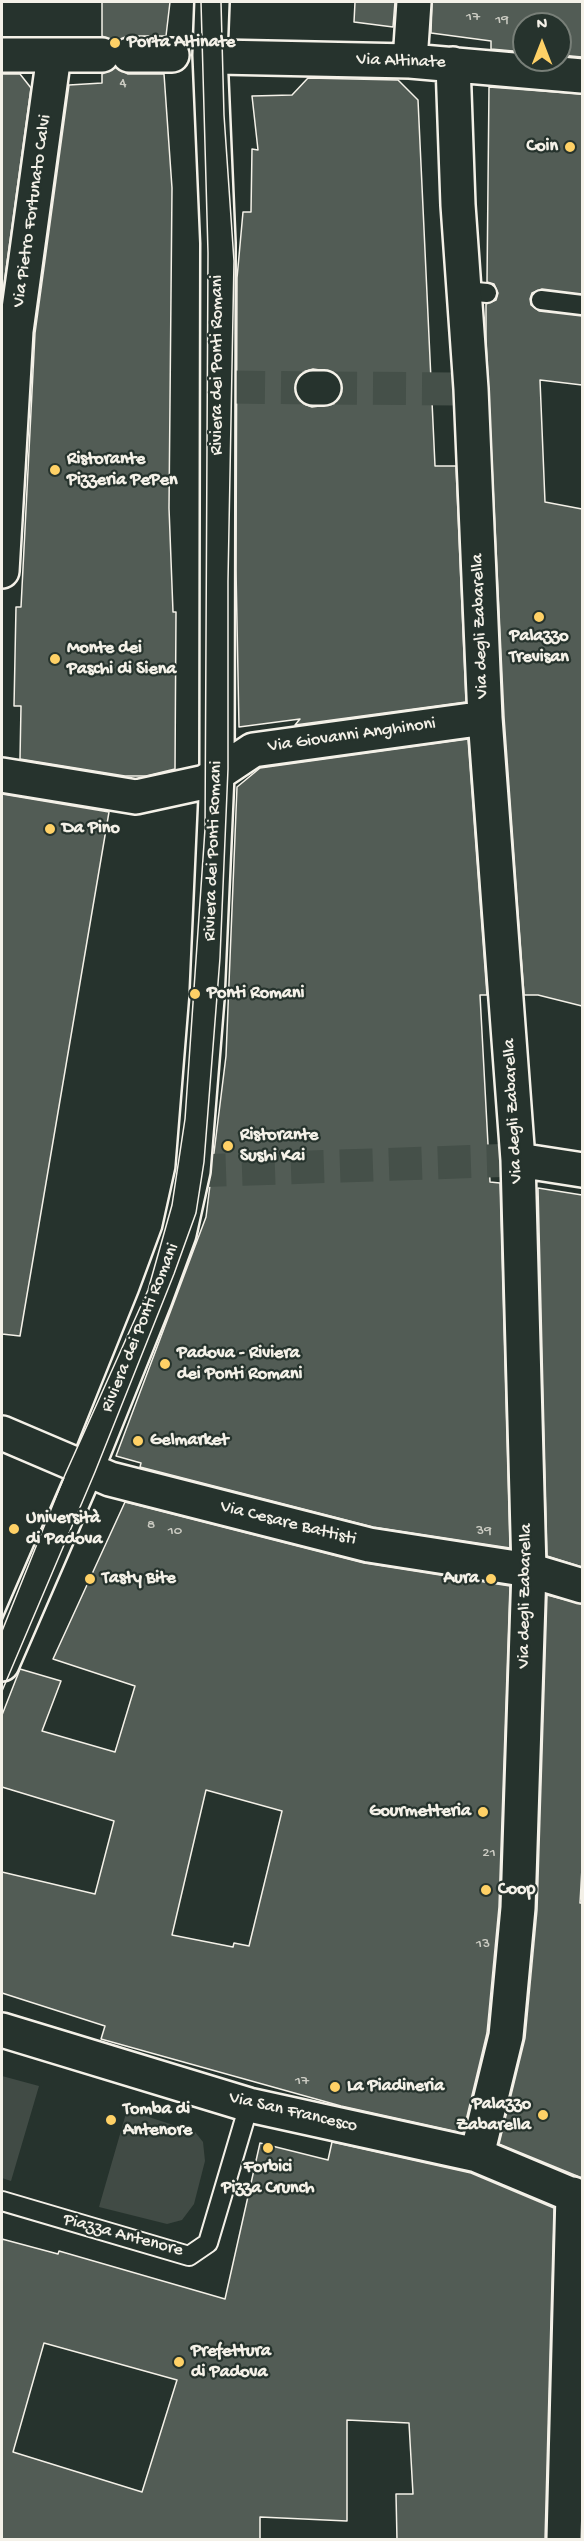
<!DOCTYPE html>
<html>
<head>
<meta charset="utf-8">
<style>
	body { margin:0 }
	#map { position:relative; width:584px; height:2541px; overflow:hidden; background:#26332d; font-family:"Gochi Hand",sans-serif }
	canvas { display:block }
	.frame { position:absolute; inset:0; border:3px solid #f4f1e8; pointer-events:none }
	.north { position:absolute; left:512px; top:12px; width:60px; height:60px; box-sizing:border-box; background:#26332d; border:2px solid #787f78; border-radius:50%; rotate:0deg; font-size:16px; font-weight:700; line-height:24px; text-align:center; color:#f4f1e8 }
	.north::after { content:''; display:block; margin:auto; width:21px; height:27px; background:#ffd166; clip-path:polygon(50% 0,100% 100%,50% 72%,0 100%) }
</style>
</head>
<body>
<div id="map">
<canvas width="584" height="2541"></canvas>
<div class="frame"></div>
<div class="north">N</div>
</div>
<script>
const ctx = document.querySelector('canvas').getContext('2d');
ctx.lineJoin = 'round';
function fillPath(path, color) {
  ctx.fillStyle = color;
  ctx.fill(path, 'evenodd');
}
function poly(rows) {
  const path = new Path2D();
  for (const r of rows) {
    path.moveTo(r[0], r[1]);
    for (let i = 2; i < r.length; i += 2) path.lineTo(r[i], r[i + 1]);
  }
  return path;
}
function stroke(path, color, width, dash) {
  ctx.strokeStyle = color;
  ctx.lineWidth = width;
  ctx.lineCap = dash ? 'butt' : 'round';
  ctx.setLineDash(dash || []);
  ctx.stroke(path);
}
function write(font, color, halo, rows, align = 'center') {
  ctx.font = font + ' "Gochi Hand",sans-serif';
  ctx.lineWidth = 4.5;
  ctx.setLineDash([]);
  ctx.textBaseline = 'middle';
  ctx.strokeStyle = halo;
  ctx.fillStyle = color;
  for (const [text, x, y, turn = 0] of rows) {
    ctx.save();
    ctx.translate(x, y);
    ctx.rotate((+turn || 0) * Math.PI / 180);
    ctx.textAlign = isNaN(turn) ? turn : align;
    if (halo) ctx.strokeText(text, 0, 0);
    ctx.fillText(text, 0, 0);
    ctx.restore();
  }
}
fillPath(poly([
	[2,2076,39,2086,11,2181,2,2178],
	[127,2110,195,2132,203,2142,205,2161,194,2204,182,2220,167,2224,99,2207]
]), '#414b45');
const building = poly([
	[102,2,170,2,166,36,128,36,116,43,102,36,102,2],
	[355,2,395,2,393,27,354,22,355,2],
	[432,2,582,2,582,57,560,55,560,24,524,24,524,52,491,49,491,41,431,33,432,2],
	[116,67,128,74,164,74,172,188,169,508,173,612,176,612,175,769,146,776,125,776,20,759,21,706,14,706,16,607,21,607,35,333,69,85,102,83,102,74,116,67],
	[2,74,20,74,31,88,2,299,2,74],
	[308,78,398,80,418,100,435,466,456,466,466,702,295,725,300,719,239,727,236,570,237,278,243,212,251,212,252,149,258,150,252,96,292,95,308,78],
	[313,369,333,372,340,378,343,389,340,398,334,404,312,407,304,404,297,398,294,389,297,379,303,372,313,369],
	[489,87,582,94,582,294,542,289,532,293,530,299,531,305,539,311,582,316,582,385,540,380,545,502,582,509,582,1006,538,995,524,995,504,717,486,338,486,304,496,300,498,293,494,284,487,282,489,87],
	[468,739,487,995,480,995,490,1182,500,1183,510,1548,373,1527,140,1467,141,1463,116,1456,206,1217,226,1056,237,787,260,768,468,739],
	[2,794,109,812,20,1336,2,1334,2,794],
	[538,1188,582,1195,582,1567,547,1556,538,1188],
	[125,1502,364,1563,510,1586,499,1907,487,2033,463,2133,341,2106,101,2039,105,2026,2,1993,2,1872,95,1894,114,1821,2,1787,2,1715,20,1669,61,1681,42,1731,115,1752,135,1686,53,1659,125,1502],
	[206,1790,282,1811,249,1946,234,1943,233,1947,172,1935,206,1790],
	[547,1595,582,1604,582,1868,580,1903,582,1903,582,2178,499,2144,525,2038,537,1910,547,1595],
	[332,2142,471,2173,554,2208,545,2540,397,2540,396,2494,413,2494,409,2423,347,2420,347,2521,260,2517,260,2540,2,2540,2,2239,58,2254,59,2251,225,2299,260,2143,328,2160,332,2142],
	[44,2343,177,2380,142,2492,13,2452,44,2343]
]);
fillPath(building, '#525c55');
stroke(building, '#f4f1e8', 1.5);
stroke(poly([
	[232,387,313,388],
	[324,388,459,389],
	[193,1171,518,1160]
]), '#455049', 33, [33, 16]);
const lane = poly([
	[465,291,487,293],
	[541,300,582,305],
	[2,2201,189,2256,208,2243,249,2105]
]);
const street = poly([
	[2,55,102,55],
	[129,55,172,55],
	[219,57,410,61,582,76],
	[410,61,414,2],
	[453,64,458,205,471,389,485,718,518,1160,529,1570,518,1908,506,2036,477,2155],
	[313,388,324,388],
	[2,571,16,331,54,55],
	[2,775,136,797,205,782,253,750,485,718],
	[518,1160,582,1170],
	[2,1433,110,1479,369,1545,529,1570,582,1586],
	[2,1664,87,1468,155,1299,179,1234,193,1171,207,999,217,775,218,243,210,55,212,2],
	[2,2030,249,2105,477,2155,582,2199],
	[564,2540,573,2194]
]);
stroke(lane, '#f4f1e8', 22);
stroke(street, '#f4f1e8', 38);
stroke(lane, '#26332d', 18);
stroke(street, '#26332d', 33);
stroke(poly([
	[2,1631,64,1477,148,1290,172,1205,185,1119,205,829,208,253,201,2],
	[2,1691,95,1472,174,1274,196,1213,204,1162,220,958,228,769,228,581,234,261,224,115,221,2]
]), '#f4f1e8', 1.5);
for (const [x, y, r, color] of [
	[115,43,6,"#ffd166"],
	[570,147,6,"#ffd166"],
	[55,470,6,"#ffd166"],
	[539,617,6,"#ffd166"],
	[55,659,6,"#ffd166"],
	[50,829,6,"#ffd166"],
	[195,994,6,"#ffd166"],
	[228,1146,6,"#ffd166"],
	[165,1364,6,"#ffd166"],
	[138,1441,6,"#ffd166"],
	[14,1529,6,"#ffd166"],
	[90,1579,6,"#ffd166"],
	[491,1579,6,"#ffd166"],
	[483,1812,6,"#ffd166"],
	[486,1890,6,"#ffd166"],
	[335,2087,6,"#ffd166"],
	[543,2115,6,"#ffd166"],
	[111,2120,6,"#ffd166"],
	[268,2148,6,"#ffd166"],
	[179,2362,6,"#ffd166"]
]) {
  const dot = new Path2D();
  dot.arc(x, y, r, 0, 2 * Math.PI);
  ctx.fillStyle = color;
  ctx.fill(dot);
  stroke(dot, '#26332d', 2);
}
write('15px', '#ccccc3', null, [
	["17",473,18],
	["19",502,21],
	["4",123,84],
	["8",151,1526],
	["10",175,1532],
	["39",484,1532],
	["21",489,1854],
	["13",483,1945],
	["17",302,2082]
]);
write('bold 18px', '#f4f1e8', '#26332d', [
	["Porta Altinate",127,43],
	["Coin",558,147,"right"],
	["Ristorante",67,460],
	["Pizzeria PePen",67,481],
	["Palazzo",539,637,"center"],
	["Trevisan",539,658,"center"],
	["Monte dei",67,649],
	["Paschi di Siena",67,670],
	["Da Pino",62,829],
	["Ponti Romani",207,994],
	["Ristorante",240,1136],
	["Sushi Kai",240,1157],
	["Padova - Riviera",177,1354],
	["dei Ponti Romani",177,1375],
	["Gelmarket",150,1441],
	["Università",26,1519],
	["di Padova",26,1540],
	["Tasty Bite",102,1579],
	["Aura",479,1579,"right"],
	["Gourmetteria",471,1812,"right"],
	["Coop",498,1890],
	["La Piadineria",347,2087],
	["Palazzo",531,2105,"right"],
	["Zabarella",531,2126,"right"],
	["Tomba di",123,2110],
	["Antenore",123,2131],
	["Forbici",268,2168,"center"],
	["Pizza Crunch",268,2189,"center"],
	["Prefettura",191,2352],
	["di Padova",191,2373]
], 'left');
write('18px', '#f4f1e8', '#26332d', [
	["Via Altinate",401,62,2],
	["Via Pietro Fortunato Calvi",33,211,-82],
	["Riviera dei Ponti Romani",218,365,-90],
	["Via degli Zabarella",481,626,-92],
	["Via Giovanni Anghinoni",352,736,-8],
	["Riviera dei Ponti Romani",214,851,-88],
	["Via degli Zabarella",514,1111,-93],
	["Riviera dei Ponti Romani",141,1328,-68],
	["Via Cesare Battisti",288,1524,14],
	["Via degli Zabarella",526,1596,-89],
	["Via San Francesco",293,2113,13],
	["Piazza Antenore",123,2236,15]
]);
</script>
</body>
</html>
